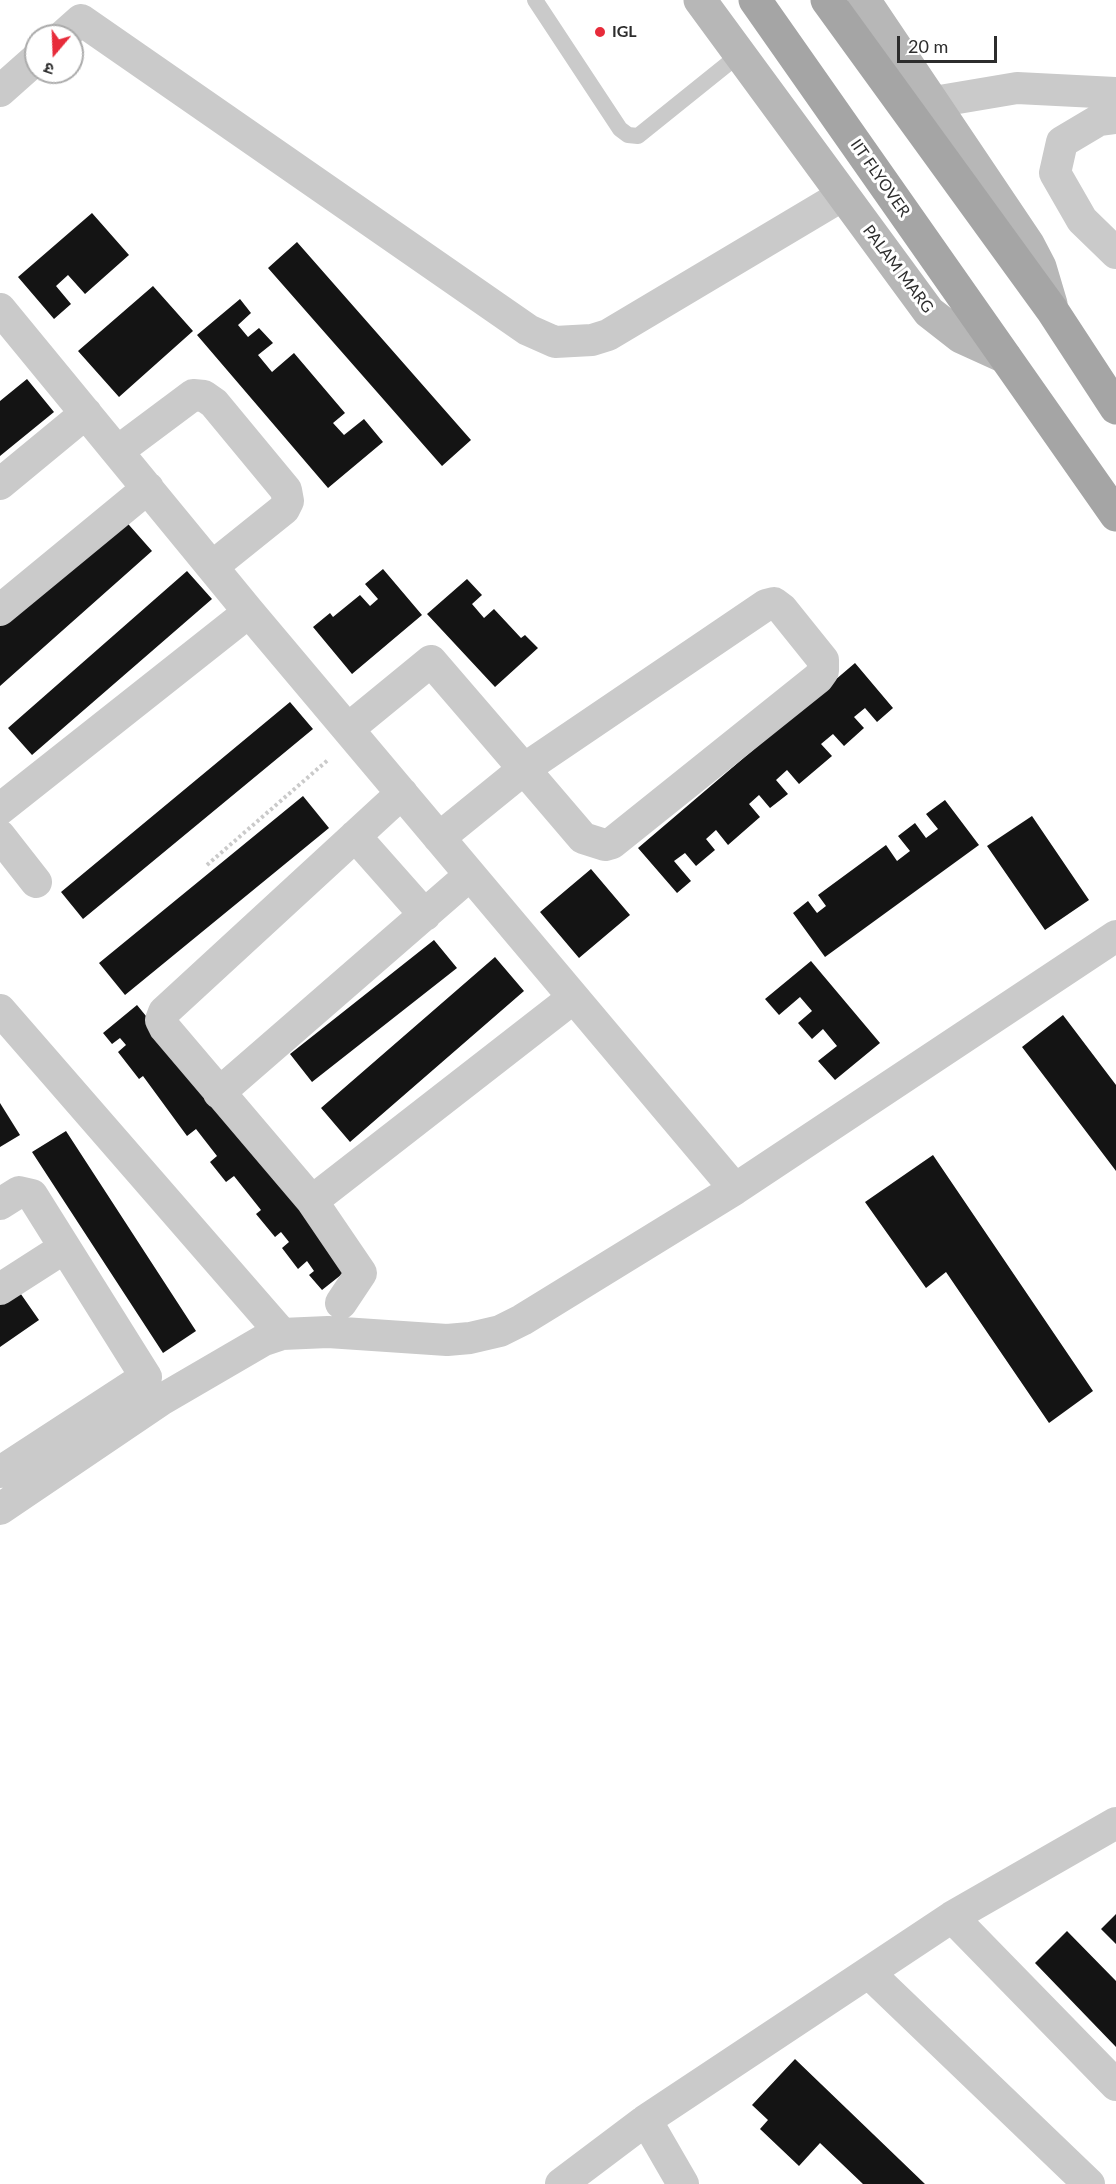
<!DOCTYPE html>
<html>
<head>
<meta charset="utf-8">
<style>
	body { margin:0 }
	#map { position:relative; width:1116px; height:2184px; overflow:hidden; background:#fff; font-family:Lato,"Noto Sans Devanagari",sans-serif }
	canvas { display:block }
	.north { position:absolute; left:24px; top:24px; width:60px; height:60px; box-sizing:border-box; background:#fff; border:2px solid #ababab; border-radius:50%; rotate:199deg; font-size:16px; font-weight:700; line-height:24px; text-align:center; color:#2d2d2d }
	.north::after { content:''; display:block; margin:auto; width:21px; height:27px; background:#e72b3a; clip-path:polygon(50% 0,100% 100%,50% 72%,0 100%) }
	.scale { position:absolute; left:897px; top:36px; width:100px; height:27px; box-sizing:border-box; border:3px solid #2d2d2d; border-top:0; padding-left:8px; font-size:18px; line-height:21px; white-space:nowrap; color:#2d2d2d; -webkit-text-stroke:4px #fff; paint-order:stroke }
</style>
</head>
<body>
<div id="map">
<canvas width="1116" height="2184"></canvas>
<div class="north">उ</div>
<div class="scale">20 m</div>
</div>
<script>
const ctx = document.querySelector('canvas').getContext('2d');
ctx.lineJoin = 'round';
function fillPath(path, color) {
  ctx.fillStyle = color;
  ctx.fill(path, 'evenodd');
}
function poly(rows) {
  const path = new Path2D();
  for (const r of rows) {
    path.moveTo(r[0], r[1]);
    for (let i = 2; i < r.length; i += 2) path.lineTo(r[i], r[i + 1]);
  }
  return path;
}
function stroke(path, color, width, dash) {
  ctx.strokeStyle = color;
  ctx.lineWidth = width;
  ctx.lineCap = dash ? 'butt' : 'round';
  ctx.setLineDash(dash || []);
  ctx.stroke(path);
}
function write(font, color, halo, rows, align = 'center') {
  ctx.font = font + ' Lato,sans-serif';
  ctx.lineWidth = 6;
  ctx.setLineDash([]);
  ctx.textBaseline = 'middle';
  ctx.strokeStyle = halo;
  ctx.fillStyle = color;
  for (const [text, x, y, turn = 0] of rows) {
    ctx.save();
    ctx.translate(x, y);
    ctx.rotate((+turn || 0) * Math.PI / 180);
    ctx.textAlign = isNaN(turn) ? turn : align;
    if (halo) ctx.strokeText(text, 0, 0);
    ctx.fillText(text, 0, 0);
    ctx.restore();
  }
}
fillPath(poly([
	[92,213,129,255,85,294,68,275,56,286,71,304,54,319,18,277],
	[297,242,471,440,442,466,268,268],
	[153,286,193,331,119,397,78,351],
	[240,299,251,313,238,325,248,337,259,328,273,343,258,355,272,372,294,353,345,413,333,423,344,435,364,419,383,442,328,488,197,335],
	[27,379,54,412,0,456,0,401],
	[122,517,152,551,0,686,0,626],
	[383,569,422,615,352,674,313,627,330,613,333,617,360,595,370,606,378,599,365,584],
	[187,571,212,599,32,755,8,728],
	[467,579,482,595,472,604,484,618,494,609,521,638,525,635,538,648,495,687,427,614],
	[855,663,893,708,877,722,865,708,854,717,864,728,844,746,833,734,821,744,832,756,799,784,787,770,776,780,788,794,770,808,759,795,749,804,760,817,728,845,716,830,706,839,715,850,696,866,685,853,674,861,691,881,677,893,638,848],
	[290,702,313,729,83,919,61,892],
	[303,796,329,828,125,995,99,963],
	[945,800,979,845,825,957,793,913,808,901,817,913,826,906,818,895,886,845,897,861,910,851,898,836,915,823,926,838,938,829,926,814],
	[1032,816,1089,900,1045,930,987,846],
	[591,869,630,915,579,958,540,912],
	[434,940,457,968,312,1082,290,1054],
	[495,957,524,991,350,1142,321,1108],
	[811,961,880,1043,835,1080,818,1061,837,1046,823,1029,812,1039,798,1023,812,1011,800,997,779,1015,765,999],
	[137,1005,351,1267,322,1290,309,1275,314,1271,307,1261,298,1269,282,1248,289,1242,281,1232,275,1237,256,1214,261,1210,234,1176,226,1182,210,1162,217,1156,196,1129,187,1136,143,1076,139,1079,118,1052,126,1045,120,1038,112,1044,103,1033],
	[1063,1015,1116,1085,1116,1171,1022,1047],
	[0,1103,20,1135,0,1147],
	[66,1131,196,1331,163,1353,32,1152],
	[933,1155,1093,1391,1049,1423,946,1272,926,1288,865,1202],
	[16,1287,39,1320,0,1347,0,1297],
	[1116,1914,1116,1944,1101,1929],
	[1067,1931,1116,1981,1116,2047,1035,1963],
	[795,2059,925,2184,863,2184,820,2143,799,2166,760,2129,768,2120,752,2105]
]), '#141414');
stroke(poly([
	[207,865,329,759]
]), '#cacaca', 4, [3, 3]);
stroke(poly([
	[535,0,620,129,628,135,638,136,740,54]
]), '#cacaca', 16);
stroke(poly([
	[63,36,81,20,528,330,555,342,592,340,608,335,843,195],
	[0,91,36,59],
	[934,102,1017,88,1116,93],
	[1116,118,1099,120,1062,142,1055,173,1082,220,1116,253],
	[0,309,249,612,735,1189],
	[118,451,193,395,204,396,214,403,286,490,288,501,284,509,213,566],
	[0,484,86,413],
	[0,610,148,488],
	[348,729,431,661,524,769,583,838,605,845,612,843,818,678,823,671,823,660,782,609,774,603,766,605,524,769,439,838],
	[0,809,249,612],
	[0,836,36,882],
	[355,836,425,915],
	[0,1010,282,1334],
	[219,1093,470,875],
	[312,1201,573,998],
	[0,1204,19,1192,32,1195,146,1377,0,1472],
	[0,1289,64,1248],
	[341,1303,361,1273,312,1201,165,1028,161,1020,164,1012,402,793],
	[0,1509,161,1400,264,1340,282,1334,328,1332,447,1340,470,1338,500,1331,522,1320,735,1189,1116,936],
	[952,1917,1116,2085],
	[869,1973,1089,2184],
	[646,2120,683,2184],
	[561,2184,646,2120,952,1917,1116,1823]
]), '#cacaca', 32);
stroke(poly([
	[700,0,929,312,961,337,1005,357],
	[864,0,1028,244,1040,267,1051,304]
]), '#b7b7b7', 33);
stroke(poly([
	[755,0,1116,515],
	[827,0,1052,310,1116,408]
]), '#a5a5a5', 33);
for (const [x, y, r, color] of [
	[600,32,6,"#e72b3a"]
]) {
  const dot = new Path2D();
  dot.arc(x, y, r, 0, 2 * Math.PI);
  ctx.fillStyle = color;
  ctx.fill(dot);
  stroke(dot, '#fff', 2);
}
write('bold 16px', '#2d2d2d', '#fff', [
	["IGL",612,32]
], 'left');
write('16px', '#2d2d2d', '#fff', [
	["IIT FLYOVER",880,178,55],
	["PALAM MARG",898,269,53]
]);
</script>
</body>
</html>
